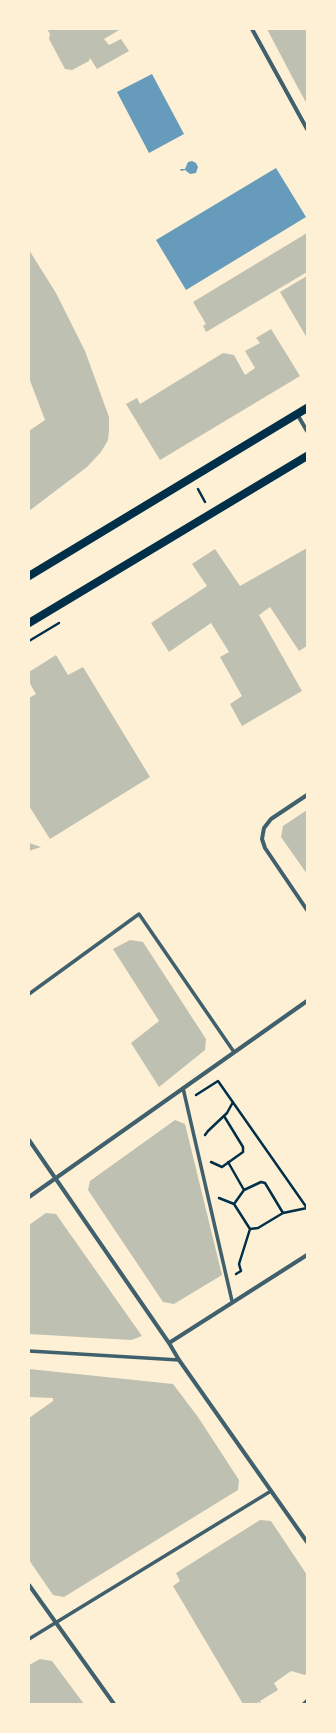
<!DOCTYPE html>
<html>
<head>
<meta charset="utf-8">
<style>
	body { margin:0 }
	#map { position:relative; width:336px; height:1733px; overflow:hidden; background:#fdf0d5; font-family:"DejaVu Sans",sans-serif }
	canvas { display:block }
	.frame { position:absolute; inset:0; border:30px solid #fdf0d5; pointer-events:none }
</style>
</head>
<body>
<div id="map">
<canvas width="336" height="1733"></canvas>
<div class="frame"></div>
</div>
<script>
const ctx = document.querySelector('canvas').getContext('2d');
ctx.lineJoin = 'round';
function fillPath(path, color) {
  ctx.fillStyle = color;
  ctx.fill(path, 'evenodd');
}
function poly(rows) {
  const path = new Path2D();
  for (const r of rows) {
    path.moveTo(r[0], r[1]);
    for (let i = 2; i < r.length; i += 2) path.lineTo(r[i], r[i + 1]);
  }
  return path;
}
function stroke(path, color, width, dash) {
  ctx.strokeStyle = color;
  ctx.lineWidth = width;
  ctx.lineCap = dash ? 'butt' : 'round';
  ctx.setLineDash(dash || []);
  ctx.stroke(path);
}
fillPath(poly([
	[152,74,184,134,149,153,117,92],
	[192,161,196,163,198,167,196,173,190,174,185,170,181,171,180,169,185,169,188,162],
	[276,168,306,217,186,290,156,240]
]), '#669bbc');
fillPath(poly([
	[47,29,121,29,104,39,109,45,121,39,129,51,97,69,90,58,89,61,72,70,65,69,49,39,50,34],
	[267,29,307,29,307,104,297,86],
	[307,233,307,272,206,332,203,326,206,324,193,302],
	[29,250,56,293,85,351,109,417,109,430,108,440,101,452,87,467,29,511,29,431,45,420,29,378],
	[307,276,307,338,280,292],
	[271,329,300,376,160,460,126,404,137,398,140,404,223,353,234,355,245,375,255,368,245,351,260,343,256,338],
	[307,548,307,646,299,651,270,607,259,615,302,691,242,726,230,704,242,696,220,657,229,652,211,623,169,652,151,623,207,586,192,564,215,549,240,586],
	[56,655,68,675,83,667,150,777,50,839,29,806,29,698,36,694,29,682,29,672],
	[307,810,307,874,281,837,283,826],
	[29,843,41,847,29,851],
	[130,940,143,942,206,1039,205,1050,159,1087,131,1043,159,1021,113,949],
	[175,1120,185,1124,222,1275,174,1304,163,1302,88,1190,90,1181],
	[46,1213,56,1214,142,1336,131,1340,29,1334,29,1225],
	[29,1369,173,1384,198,1417,239,1480,238,1490,64,1597,53,1595,29,1560,29,1418,53,1401,53,1398,29,1397],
	[260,1520,271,1521,307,1575,307,1672,305,1675,291,1671,274,1683,278,1690,260,1701,262,1704,259,1702,255,1704,243,1704,173,1586,180,1581,176,1573],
	[40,1659,52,1661,84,1704,29,1704,29,1665]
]), '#bec0b2');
stroke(poly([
	[198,489,205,502],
	[29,641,59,623],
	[196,1095,218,1081,307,1208],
	[205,1135,208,1131,227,1113,233,1102],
	[211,1162,222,1167,243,1152,243,1147,224,1116],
	[228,1162,244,1190],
	[261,1182,265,1183,283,1213,258,1228,250,1229,234,1204,244,1190,261,1182],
	[219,1198,234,1204],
	[283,1213,307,1208],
	[236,1274,241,1271,239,1264,250,1229]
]), '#003049', 2.5);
stroke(poly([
	[29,994,139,914,234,1052],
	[183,1088,232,1301],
	[29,1351,179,1360],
	[29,1639,271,1491]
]), '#3f606c', 3.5);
stroke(poly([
	[252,29,307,129],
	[297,414,307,431],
	[307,795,271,819,264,828,262,839,265,848,307,910],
	[29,1140,169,1343,179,1360,307,1542],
	[29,1197,307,1001],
	[169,1343,307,1255],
	[29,1585,114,1704],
	[304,1704,307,1701]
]), '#3f606c', 4);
stroke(poly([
	[29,576,307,408],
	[29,623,307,456]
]), '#003049', 8);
</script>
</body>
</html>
